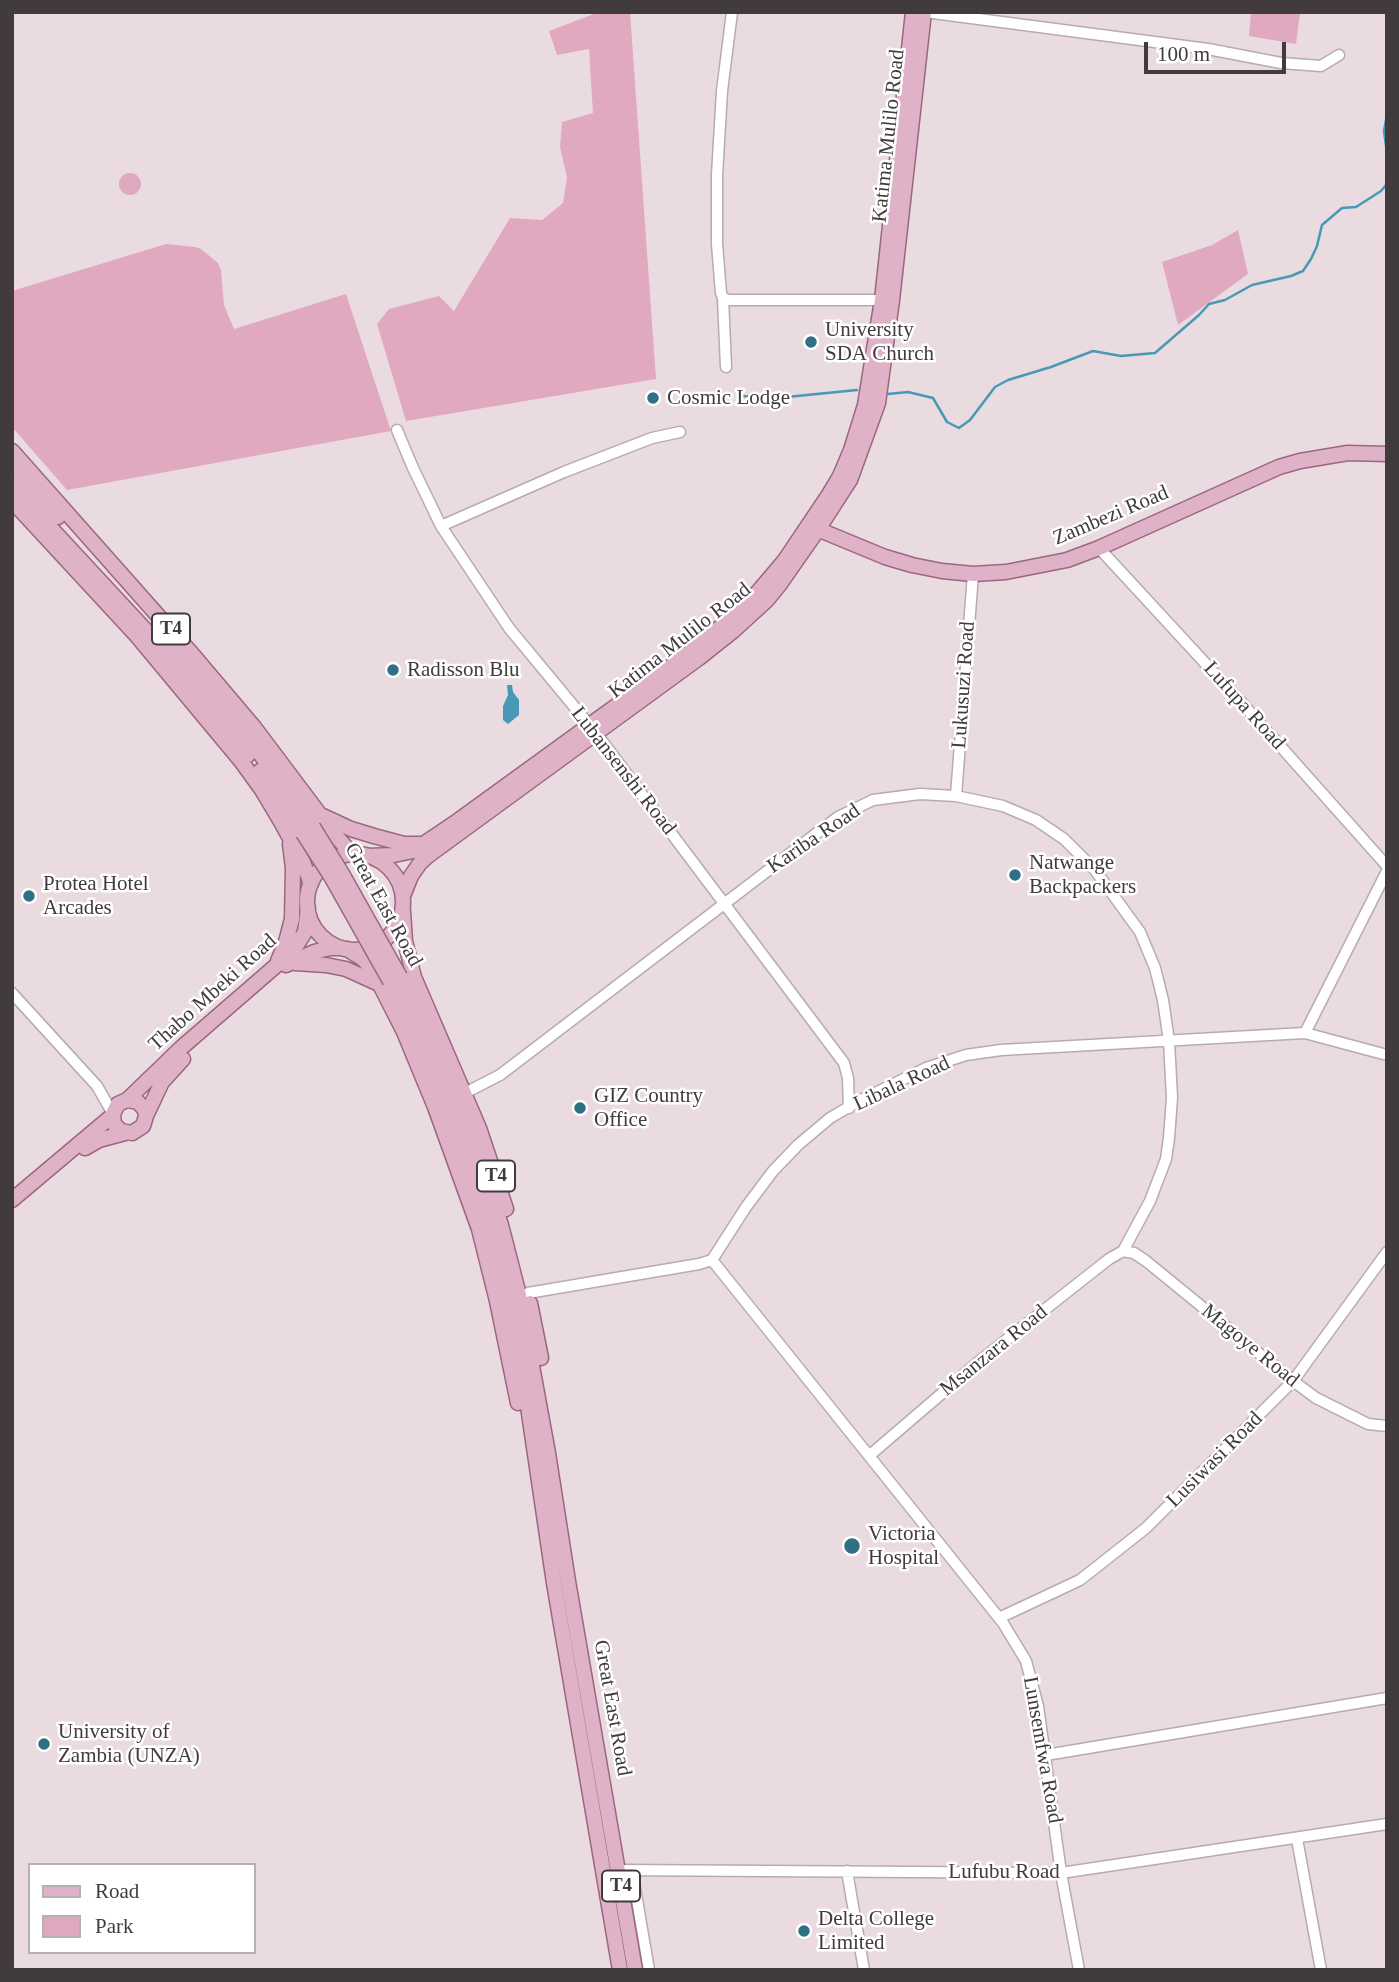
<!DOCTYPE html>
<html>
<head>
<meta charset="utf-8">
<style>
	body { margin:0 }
	#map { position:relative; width:1399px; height:1982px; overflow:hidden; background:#eadbe1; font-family:Georgia,serif }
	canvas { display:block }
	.frame { position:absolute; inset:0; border:14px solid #413b3d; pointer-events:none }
	.legend { position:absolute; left:28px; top:1863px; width:228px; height:91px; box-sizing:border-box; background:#fff; border:2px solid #b3b1b1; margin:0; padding:9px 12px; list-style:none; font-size:21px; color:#413b3d }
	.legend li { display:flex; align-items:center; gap:14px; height:35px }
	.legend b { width:35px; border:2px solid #b3b1b1 }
	.scale { position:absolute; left:1144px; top:42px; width:142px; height:32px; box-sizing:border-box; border:4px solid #413b3d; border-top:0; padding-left:9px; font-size:21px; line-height:24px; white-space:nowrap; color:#413b3d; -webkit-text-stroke:5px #fff; paint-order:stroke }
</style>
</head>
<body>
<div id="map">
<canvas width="1399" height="1982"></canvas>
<div class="frame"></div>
<ul class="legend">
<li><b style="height:9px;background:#e0b2c7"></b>Road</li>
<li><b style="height:19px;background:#e0a9c0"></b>Park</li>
</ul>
<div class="scale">100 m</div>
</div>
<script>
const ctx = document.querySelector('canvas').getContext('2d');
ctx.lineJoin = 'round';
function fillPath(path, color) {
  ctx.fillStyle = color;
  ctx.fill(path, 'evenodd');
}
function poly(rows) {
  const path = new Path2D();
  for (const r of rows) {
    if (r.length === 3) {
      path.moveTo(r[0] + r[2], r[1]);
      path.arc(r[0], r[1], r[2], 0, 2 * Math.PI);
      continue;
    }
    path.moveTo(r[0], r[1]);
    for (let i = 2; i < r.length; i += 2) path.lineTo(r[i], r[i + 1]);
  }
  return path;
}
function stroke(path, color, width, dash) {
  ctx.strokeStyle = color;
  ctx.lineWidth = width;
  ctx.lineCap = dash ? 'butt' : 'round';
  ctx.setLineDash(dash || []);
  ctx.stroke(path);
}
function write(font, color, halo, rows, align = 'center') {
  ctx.font = font + ' Georgia,serif';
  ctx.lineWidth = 5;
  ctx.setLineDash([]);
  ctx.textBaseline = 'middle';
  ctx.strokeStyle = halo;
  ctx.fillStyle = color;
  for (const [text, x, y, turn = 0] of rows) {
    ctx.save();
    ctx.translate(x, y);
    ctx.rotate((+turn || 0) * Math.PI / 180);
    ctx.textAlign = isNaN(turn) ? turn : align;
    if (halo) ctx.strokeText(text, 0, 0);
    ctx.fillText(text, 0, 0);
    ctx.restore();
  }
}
fillPath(poly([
	[599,12,630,12,656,379,406,421,377,324,389,309,439,296,454,311,510,218,542,220,563,203,567,178,560,147,562,122,593,113,589,49,557,55,549,31],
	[1251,12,1300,12,1296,44,1249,36],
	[130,184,11],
	[1238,230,1248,274,1178,325,1162,262,1212,245],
	[166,244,195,247,201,249,218,263,221,270,224,305,234,329,346,294,391,431,67,490,12,427,12,291]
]), '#e0a9c0');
fillPath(poly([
	[507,685,512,685,513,692,519,700,519,715,508,724,503,720,503,706,508,695]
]), '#4799b5');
stroke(poly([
	[1387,114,1384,131,1387,153],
	[888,394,908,392,933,398,947,422,959,428,970,420,995,387,1008,380,1051,367,1093,351,1121,356,1155,353,1199,315,1209,304,1225,300,1252,285,1291,276,1303,271,1311,259,1317,246,1322,225,1342,208,1356,207,1381,191,1386,185,1387,173],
	[740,396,777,398,857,390]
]), '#4799b5', 2.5);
const minor = poly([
	[732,12,722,91,717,175,717,244,721,293,723,298,729,300,888,300],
	[925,12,1208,49,1281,63,1321,66,1339,55],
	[723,298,726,367],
	[397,430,413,468,441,526,509,628,596,733,844,1063,848,1078,849,1108],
	[441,526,564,472,652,438,680,432],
	[1099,548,1241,702,1387,866],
	[956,796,973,574],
	[12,993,97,1086,113,1114],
	[1305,1033,1387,871],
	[465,1093,500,1075,838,817,873,800,920,794,956,796,1003,806,1036,820,1064,839,1095,870,1140,932,1155,968,1163,1000,1169,1041,1172,1098,1169,1138,1166,1159,1150,1201,1123,1251],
	[1123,1251,1134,1253,1146,1261,1293,1381,1316,1398,1368,1424,1387,1426],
	[712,1260,1003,1623,1026,1661,1038,1706,1061,1873,1079,1970],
	[528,1293,699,1264,712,1260,746,1207,773,1171,798,1145,830,1118,859,1101,926,1068,966,1055,1001,1050,1305,1033,1387,1055],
	[870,1455,982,1359,1109,1259,1123,1251],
	[999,1618,1080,1580,1146,1528,1293,1381,1387,1252],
	[1046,1755,1387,1698],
	[1297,1839,1321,1970],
	[618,1870,1061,1873,1387,1824],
	[632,1870,649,1970],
	[847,1871,864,1970]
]);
const major = poly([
	[12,451,192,654,254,727,336,836,352,854],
	[12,466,58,517],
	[12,486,151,636,248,755],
	[12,501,137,636,241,761,262,790,281,822,303,862,311,884],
	[810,526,885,557,912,565,942,571,973,574,1006,572,1067,560,1099,548,1279,467,1300,461,1348,453,1387,454],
	[160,631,245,733,313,827],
	[260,771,303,833],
	[323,816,351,829,374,836,404,844,420,844],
	[355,902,48],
	[368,856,394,855,413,851,459,820,692,651,725,623,757,593,785,560,828,496,840,476,851,450,865,405,882,300,913,12],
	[403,896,411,876,420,863,429,855,699,658,733,631,767,600,780,584,817,531,850,480,878,403,892,300,924,12],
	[403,911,405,941,414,977,479,1128,506,1209],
	[347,949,363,959,372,969,404,1032,435,1107,479,1229,497,1301,518,1403],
	[278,961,286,942,292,919,293,868,290,844],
	[295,963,326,965,346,969,379,984],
	[286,965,314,952,330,948,339,948],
	[400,977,454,1098,484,1173,501,1225,519,1295,548,1453,568,1581,635,1970],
	[390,981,413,1028,445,1102,473,1176,489,1227,508,1298,521,1359,554,1583,620,1970],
	[127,1100,138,1102,145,1110,146,1116,143,1126,132,1133,121,1131,114,1124,113,1114,118,1104,127,1100,181,1048,293,951,305,932,308,908],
	[146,1116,162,1082,183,1059],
	[85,1148,99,1140,125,1133],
	[12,1200,113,1115],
	[530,1303,541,1358]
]);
stroke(minor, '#b8aab0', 13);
stroke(major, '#9b677e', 17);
stroke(minor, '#fff', 10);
stroke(major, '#e0b2c7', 14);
const majorBridge = poly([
	[313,827,341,872,400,977],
	[303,833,332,878,390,981]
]);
stroke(majorBridge, '#9b677e', 17, []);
stroke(majorBridge, '#e0b2c7', 14);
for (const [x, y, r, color] of [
	[811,342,7,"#316f85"],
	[653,398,7,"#316f85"],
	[393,670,7,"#316f85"],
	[1015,875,7,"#316f85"],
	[29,896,7,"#316f85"],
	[580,1108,7,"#316f85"],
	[852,1546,9,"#316f85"],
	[44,1744,7,"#316f85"],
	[804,1931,7,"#316f85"]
]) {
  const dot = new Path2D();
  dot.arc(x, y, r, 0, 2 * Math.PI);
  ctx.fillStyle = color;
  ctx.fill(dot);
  stroke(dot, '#fff', 2.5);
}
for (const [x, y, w] of [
	[171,629,38],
	[496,1176,38],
	[621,1886,38]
]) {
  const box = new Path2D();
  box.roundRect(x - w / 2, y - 15.5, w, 31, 5);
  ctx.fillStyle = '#fff';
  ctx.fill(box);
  stroke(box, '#413b3d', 2);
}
write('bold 19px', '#413b3d', null, [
	["T4",171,629],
	["T4",496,1176],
	["T4",621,1886]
]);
write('21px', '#413b3d', '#fff', [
	["Katima Mulilo Road",889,136,-84],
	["Zambezi Road",1111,516,-23],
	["Katima Mulilo Road",680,641,-38],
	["Lukusuzi Road",964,685,-86],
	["Lufupa Road",1244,706,48],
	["Lubansenshi Road",623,771,52],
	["Kariba Road",814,839,-34],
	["Great East Road",383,905,61],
	["Thabo Mbeki Road",213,993,-42],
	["Libala Road",902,1084,-25],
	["Magoye Road",1250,1346,39],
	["Msanzara Road",994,1351,-39],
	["Lusiwasi Road",1215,1460,-45],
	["Great East Road",612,1708,80],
	["Lunsemfwa Road",1042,1750,80],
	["Lufubu Road",1004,1872]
]);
write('21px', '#413b3d', '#fff', [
	["University",825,330],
	["SDA Church",825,354],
	["Cosmic Lodge",667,398],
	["Radisson Blu",407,670],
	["Natwange",1029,863],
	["Backpackers",1029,887],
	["Protea Hotel",43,884],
	["Arcades",43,908],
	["GIZ Country",594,1096],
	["Office",594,1120],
	["Victoria",868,1534],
	["Hospital",868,1558],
	["University of",58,1732],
	["Zambia (UNZA)",58,1756],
	["Delta College",818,1919],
	["Limited",818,1943]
], 'left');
</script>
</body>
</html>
